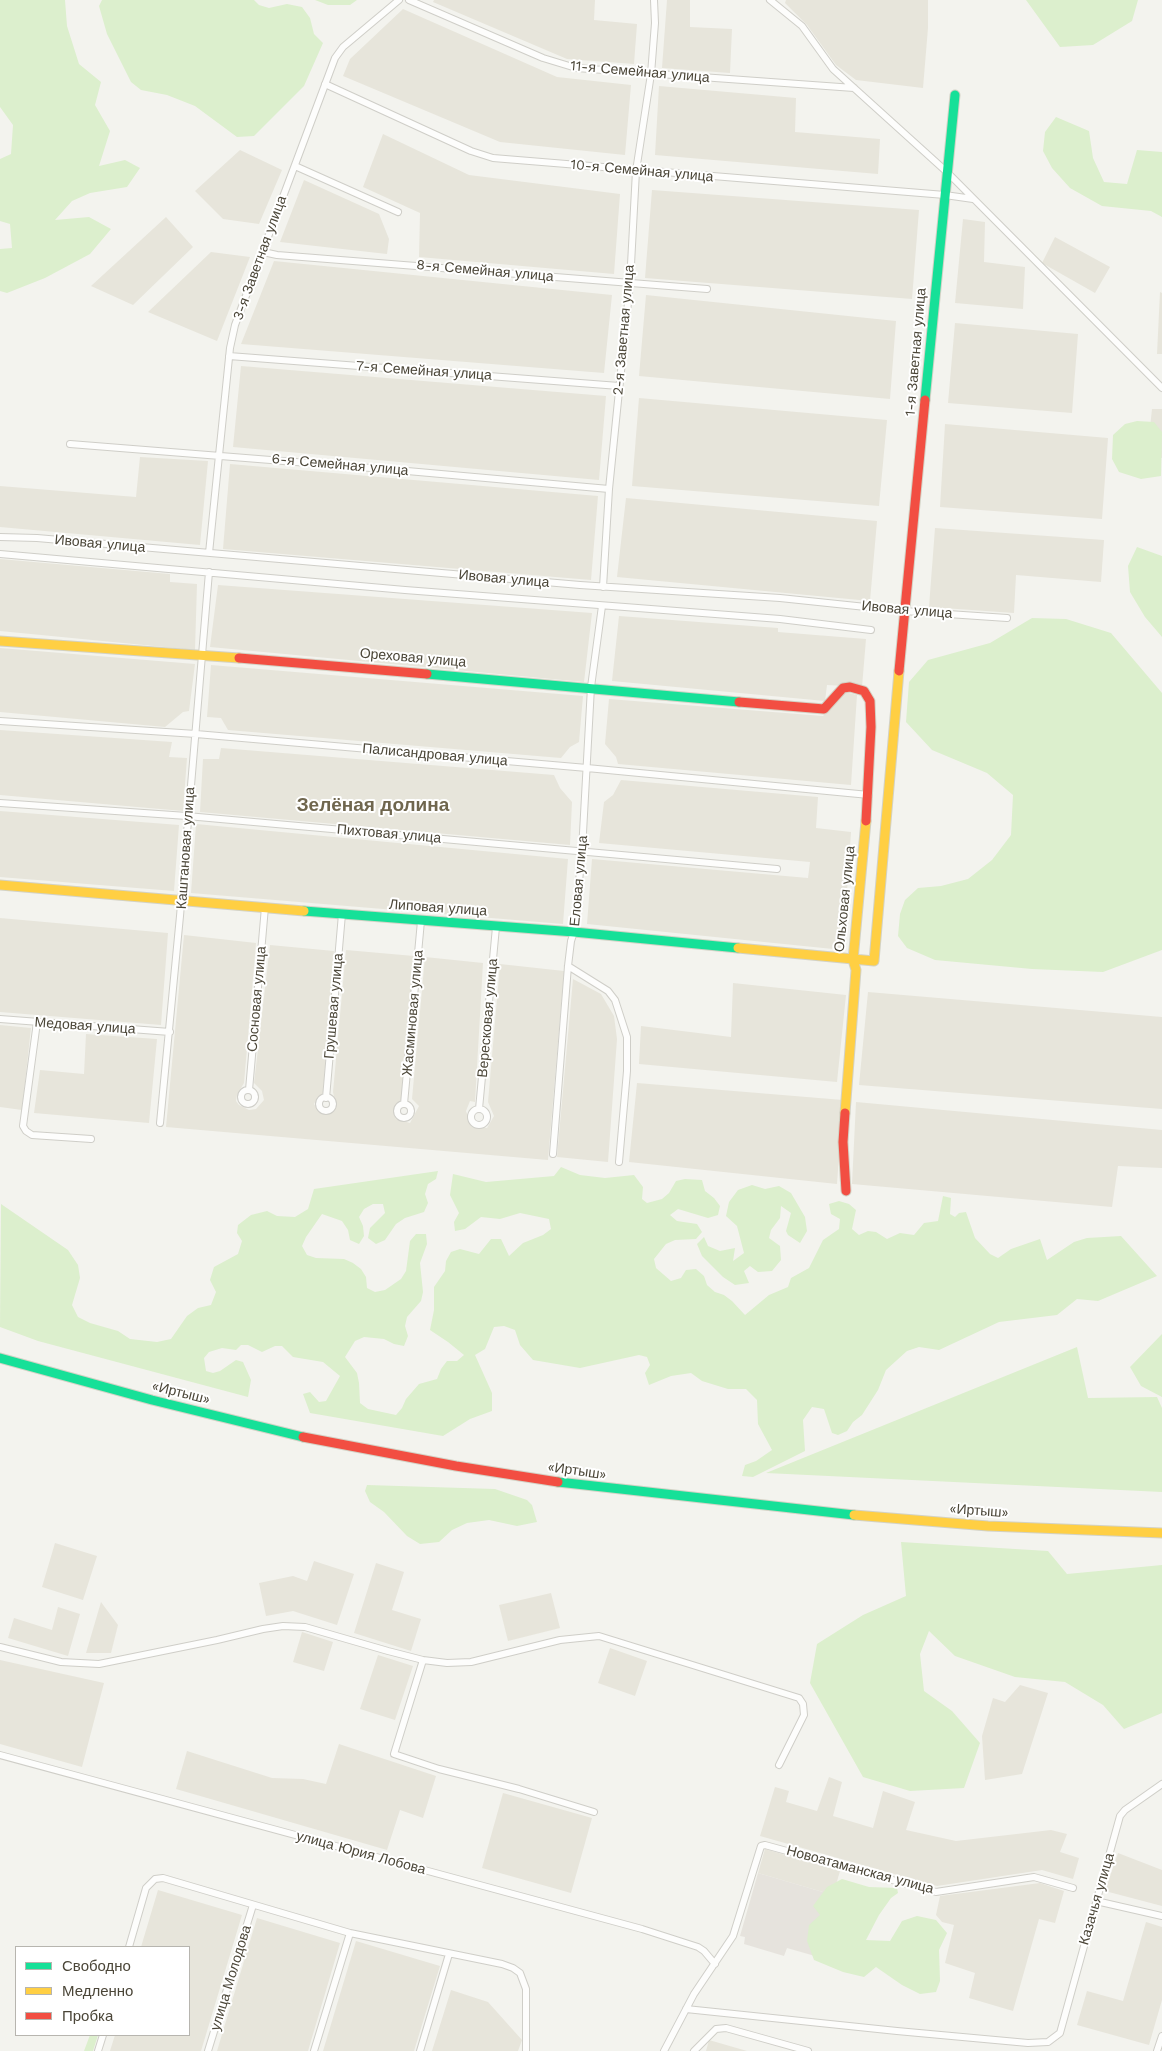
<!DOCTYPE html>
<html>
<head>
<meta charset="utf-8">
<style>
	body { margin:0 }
	#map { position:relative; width:1162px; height:2051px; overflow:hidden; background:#f3f3ee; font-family:"Work Sans",sans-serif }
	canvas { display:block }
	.legend { position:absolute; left:15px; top:1946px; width:175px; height:90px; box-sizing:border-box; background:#fff; border:1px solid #b7b5af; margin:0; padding:6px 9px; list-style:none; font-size:15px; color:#4b4638 }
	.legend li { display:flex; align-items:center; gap:10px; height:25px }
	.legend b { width:25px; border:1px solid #b7b5af }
</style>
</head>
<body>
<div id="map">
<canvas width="1162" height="2051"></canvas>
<ul class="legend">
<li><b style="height:6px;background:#16e098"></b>Свободно</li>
<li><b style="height:6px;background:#ffcf43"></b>Медленно</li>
<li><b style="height:6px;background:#f24e42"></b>Пробка</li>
</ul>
</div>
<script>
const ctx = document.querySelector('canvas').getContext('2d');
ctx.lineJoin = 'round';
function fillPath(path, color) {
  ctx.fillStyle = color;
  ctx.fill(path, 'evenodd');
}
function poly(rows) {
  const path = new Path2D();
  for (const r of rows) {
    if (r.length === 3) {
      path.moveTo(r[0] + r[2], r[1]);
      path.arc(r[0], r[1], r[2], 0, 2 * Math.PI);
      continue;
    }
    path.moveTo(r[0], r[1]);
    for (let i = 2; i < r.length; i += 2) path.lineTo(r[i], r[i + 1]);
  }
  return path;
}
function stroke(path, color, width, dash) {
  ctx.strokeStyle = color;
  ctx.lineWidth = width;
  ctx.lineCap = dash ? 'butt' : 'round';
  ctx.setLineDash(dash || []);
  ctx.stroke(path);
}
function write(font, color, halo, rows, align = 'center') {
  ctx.font = font + ' "Work Sans",sans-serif';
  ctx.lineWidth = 4;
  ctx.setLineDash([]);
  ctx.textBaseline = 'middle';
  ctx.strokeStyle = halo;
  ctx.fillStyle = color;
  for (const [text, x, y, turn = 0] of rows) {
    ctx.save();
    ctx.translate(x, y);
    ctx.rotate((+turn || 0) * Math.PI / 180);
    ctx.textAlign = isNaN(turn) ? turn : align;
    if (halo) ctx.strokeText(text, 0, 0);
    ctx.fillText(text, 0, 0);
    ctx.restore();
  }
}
fillPath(poly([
	[434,0,595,0,594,20,637,24,634,64,567,59,433,2],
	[667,0,690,0,690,27,732,29,730,73,662,68],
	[786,0,928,0,928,28,923,88,856,80,836,65,807,25,785,3],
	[403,9,557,77,631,85,625,155,500,142,343,76,350,59],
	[659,86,796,98,795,132,880,139,878,174,655,155],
	[383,134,469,175,620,194,614,274,419,257,420,213,363,187],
	[240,150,282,170,259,224,223,219,195,191],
	[304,180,379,214,389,239,387,254,280,242],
	[652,190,919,210,912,299,645,278],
	[166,217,193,247,133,305,91,286],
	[963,219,985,222,984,262,1025,267,1023,309,955,303],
	[1055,237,1110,267,1095,293,1042,263],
	[211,252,250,257,217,341,148,312],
	[274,261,612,295,604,373,241,344],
	[1160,292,1162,293,1162,354,1157,354],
	[646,295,896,321,890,399,639,376],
	[955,323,1078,334,1072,413,948,403],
	[241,366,606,396,599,480,233,447],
	[639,398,887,420,879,506,632,486],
	[1152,409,1162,409,1162,458,1147,456],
	[945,424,1108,438,1102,519,940,507],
	[140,457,208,461,200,545,0,527,0,486,136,497],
	[230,464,598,496,591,580,223,549],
	[626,498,877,521,870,601,617,577],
	[935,528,1104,540,1101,582,1016,575,1014,613,929,607],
	[0,559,170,574,170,582,197,584,195,650,0,631],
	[218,585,592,613,584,682,210,647],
	[619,616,778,628,778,632,866,639,862,687,827,685,825,701,612,681],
	[0,648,195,664,189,711,183,712,165,727,0,712],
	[211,665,583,696,579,742,570,747,561,758,228,730,221,718,207,717],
	[845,692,857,695,851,785,618,764,616,757,605,744,609,699,823,716],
	[0,730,172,742,169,757,187,758,183,811,0,795],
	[221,748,554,775,560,788,572,802,570,845,200,812,203,759,219,759],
	[621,780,818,797,816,828,851,832,843,950,587,924,592,859,808,878,810,862,599,843,604,802,613,795],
	[0,811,179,825,174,891,0,877],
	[196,824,568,859,563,924,191,893],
	[0,918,168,933,161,1025,0,1012],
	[184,935,256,943,244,1083,237,1095,236,1101,239,1105,249,1110,256,1109,264,1100,262,1091,254,1083,270,945,334,951,323,1093,317,1098,314,1104,319,1112,323,1114,330,1114,336,1107,333,1092,346,950,414,956,403,1097,394,1108,394,1114,396,1119,410,1123,419,1106,412,1099,425,957,483,963,475,1102,470,1101,466,1111,471,1125,487,1128,494,1116,488,1102,500,964,564,971,548,1160,166,1127],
	[573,979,601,994,614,1016,617,1039,608,1162,557,1157],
	[733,983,846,995,837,1082,639,1064,641,1026,731,1037],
	[868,992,1162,1017,1162,1109,859,1085],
	[0,1025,31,1028,22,1110,0,1107],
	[86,1034,157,1039,149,1123,34,1113,40,1070,84,1074],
	[637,1083,843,1100,837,1184,629,1162],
	[856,1102,1162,1130,1162,1168,1118,1166,1112,1207,852,1184],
	[55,1543,97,1556,83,1600,42,1587],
	[314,1561,354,1574,337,1625,293,1611,266,1616,259,1583,293,1576,307,1581],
	[376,1563,404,1572,392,1610,421,1619,411,1651,354,1633],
	[551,1593,560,1628,508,1641,499,1605],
	[101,1602,118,1625,111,1653,86,1653],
	[58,1607,80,1614,68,1656,8,1638,14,1618,52,1630],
	[302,1632,333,1642,324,1671,293,1662],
	[610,1648,647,1661,635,1696,598,1683],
	[378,1655,413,1666,395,1720,360,1709],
	[0,1660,104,1683,82,1767,0,1744],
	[1020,1685,1048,1693,1022,1774,985,1780,982,1736,993,1698,1005,1702],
	[339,1744,436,1776,423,1818,400,1810,387,1850,176,1789,187,1751,272,1778,303,1779,326,1784],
	[829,1777,842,1782,833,1816,873,1828,883,1791,915,1802,906,1830,956,1841,1051,1830,1067,1834,1060,1852,1079,1858,1073,1879,1042,1870,937,1886,760,1836,775,1787,789,1791,786,1802,817,1811],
	[503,1793,592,1818,571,1893,482,1868],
	[765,1849,840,1871,833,1895,758,1873],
	[1118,1853,1162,1870,1162,1906,1105,1891],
	[1040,1883,1064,1891,1055,1923,1039,1919,1013,2011,969,1998,975,1973,945,1963,954,1925,942,1922,936,1915,940,1896],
	[158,1890,242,1915,201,2051,110,2051,115,2035,189,2035,189,1947,141,1947],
	[257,1918,340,1943,308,2051,217,2051],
	[1146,1922,1162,1927,1162,2000,1149,2045,1077,2025,1087,1991,1123,2001],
	[356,1941,440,1966,414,2051,323,2051],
	[451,1990,488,2002,522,2040,518,2051,432,2051],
	[709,2040,747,2051,706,2051]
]), '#e7e5db');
fillPath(poly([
	[758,1873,833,1895,815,1956,787,1948,784,1956,744,1944,745,1937,740,1936]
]), '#e6e3dd');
fillPath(poly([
	[0,0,65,0,67,26,79,64,101,82,95,105,110,131,99,166,125,160,140,168,127,187,90,193,72,201,55,220,89,217,111,229,90,254,45,278,7,293,0,291,0,249,12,248,10,224,0,221,0,159,11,154,13,125,0,107],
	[102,0,254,0,259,5,269,8,287,4,302,7,310,18,314,34,323,43,304,86,254,136,237,137,195,106,167,95,141,90,131,82,107,34,99,6],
	[315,0,357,0,350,5,328,5],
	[1026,0,1138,0,1132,21,1093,45,1060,47],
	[1056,117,1089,131,1093,158,1104,182,1127,184,1137,150,1162,152,1162,217,1151,211,1102,206,1070,188,1052,168,1043,151,1045,132],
	[1137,421,1154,422,1162,432,1161,476,1141,479,1119,472,1112,459,1113,435,1125,424],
	[1137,547,1162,556,1162,637,1145,617,1130,592,1128,566],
	[1032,618,1066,619,1111,633,1162,693,1162,950,1103,972,1032,969,935,960,907,948,898,936,900,914,905,900,918,888,941,886,968,879,992,860,1011,835,1013,795,987,773,932,750,906,722,909,682,928,660,990,643],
	[561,1167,580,1175,605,1178,634,1175,643,1187,642,1199,647,1203,662,1199,669,1193,676,1181,685,1179,702,1180,705,1191,714,1198,720,1206,718,1215,708,1218,678,1209,670,1215,677,1221,697,1224,702,1232,696,1239,675,1240,666,1244,654,1259,656,1268,671,1281,681,1278,686,1270,696,1269,704,1276,707,1285,715,1292,724,1295,732,1301,745,1315,769,1295,788,1287,791,1278,809,1268,823,1240,839,1229,840,1219,831,1214,829,1204,839,1201,849,1204,856,1210,852,1229,859,1235,868,1231,876,1232,887,1239,900,1233,914,1235,924,1223,938,1221,943,1196,951,1198,950,1214,955,1217,959,1213,966,1212,975,1238,990,1254,998,1258,1011,1249,1040,1239,1047,1260,1074,1242,1087,1238,1121,1236,1157,1276,1098,1301,1077,1299,1057,1315,999,1322,939,1350,919,1347,907,1351,886,1370,878,1390,862,1415,853,1422,847,1431,838,1435,832,1433,824,1409,812,1407,803,1420,805,1451,753,1477,742,1476,745,1465,756,1461,772,1450,758,1424,757,1400,746,1389,728,1389,702,1381,691,1373,671,1376,649,1385,645,1373,650,1365,647,1357,639,1355,580,1368,533,1360,520,1345,515,1330,504,1326,494,1327,485,1349,475,1355,492,1393,492,1411,470,1419,443,1436,310,1413,303,1394,310,1392,319,1402,326,1401,340,1376,323,1362,293,1357,282,1346,275,1346,262,1352,248,1345,241,1345,236,1350,222,1348,209,1352,204,1358,206,1371,213,1373,220,1371,236,1360,243,1362,251,1380,248,1397,38,1341,0,1327,1,1204,68,1250,78,1265,80,1278,72,1305,78,1317,90,1323,118,1331,130,1339,157,1342,171,1339,187,1316,198,1308,211,1305,216,1292,210,1280,214,1267,238,1254,242,1241,237,1233,238,1225,251,1215,267,1211,277,1216,295,1217,308,1209,314,1189,438,1171,436,1179,428,1184,425,1194,428,1203,424,1212,405,1218,396,1224,385,1240,376,1244,368,1238,370,1228,385,1213,383,1204,373,1204,364,1209,359,1217,363,1226,364,1236,359,1244,350,1240,348,1230,342,1221,322,1214,306,1237,302,1246,307,1255,316,1258,344,1259,353,1263,361,1269,366,1277,367,1288,375,1292,385,1290,401,1279,406,1271,410,1241,416,1234,426,1234,427,1244,420,1263,423,1292,421,1301,407,1317,405,1326,408,1336,404,1346,394,1344,384,1339,364,1337,355,1341,345,1357,357,1373,359,1383,360,1403,368,1409,396,1415,402,1408,406,1399,419,1384,437,1379,441,1369,447,1361,457,1361,464,1355,448,1342,430,1330,434,1310,434,1287,445,1271,446,1261,451,1252,460,1249,479,1254,491,1239,501,1239,509,1256,523,1243,543,1235,551,1229,549,1219,520,1213,500,1219,481,1217,465,1229,455,1231,454,1222,459,1213,450,1195,453,1174,486,1182,554,1176],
	[752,1185,765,1189,779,1186,791,1193,805,1217,807,1231,800,1243,788,1235,786,1231,791,1213,781,1206,780,1218,771,1230,769,1238,780,1246,781,1260,772,1271,758,1272,750,1266,744,1271,749,1283,735,1285,723,1277,702,1256,697,1244,704,1237,708,1246,720,1251,735,1248,733,1261,744,1253,737,1226,726,1216,729,1202,738,1190],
	[1162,1334,1162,1397,1141,1386,1130,1367],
	[1077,1347,1088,1398,1157,1397,1162,1408,1162,1492,766,1473],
	[367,1485,495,1489,527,1500,532,1505,537,1522,517,1526,489,1520,467,1523,452,1530,439,1542,420,1544,407,1536,384,1512,370,1502,365,1491],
	[901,1542,1048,1551,1067,1574,1162,1565,1162,1713,1124,1729,1103,1705,1065,1682,1015,1677,955,1656,929,1631,920,1654,924,1691,952,1711,980,1743,964,1788,910,1791,863,1777,810,1683,817,1644,863,1615,906,1596],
	[842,1879,869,1887,897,1888,898,1893,891,1898,879,1915,866,1940,890,1941,902,1921,917,1916,936,1920,947,1933,939,1950,940,1981,936,1992,920,1994,902,1985,876,1967,864,1977,843,1972,814,1960,807,1941,809,1925,820,1915,813,1906,827,1887],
	[90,2035,98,2035,93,2051,84,2051]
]), '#dcefcd');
const street = poly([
	[409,0,543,58,576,68,854,88],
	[770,0,802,26,833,69,948,173,1162,388],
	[325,84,471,151,493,158,945,195,973,199],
	[295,166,398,212],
	[263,252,277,255,707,289],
	[229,356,619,386],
	[70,444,396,470,609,489],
	[0,537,37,538,580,585,780,598,904,611,1007,618],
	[209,553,230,348,235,325,335,58,343,47,399,0],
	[0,554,405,590,780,619,871,630],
	[603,587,609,489,630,283,636,171,651,74,655,23,654,0],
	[0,721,196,734,587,768,869,795],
	[0,803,187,816,777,869],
	[568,966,608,991,615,1000,627,1037,627,1071,619,1162],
	[0,1019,170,1032],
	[37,1022,23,1126,26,1131,32,1135,91,1139],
	[249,1090,265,907],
	[248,1097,7],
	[326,1104,7],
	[326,1098,342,914],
	[404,1104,421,921],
	[404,1111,7],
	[479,1109,496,927],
	[479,1117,8],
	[160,1123,180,916,209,572],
	[553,1154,568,966,571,941,574,932,582,851,591,687,602,606],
	[0,1647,61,1662,99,1664,217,1640,263,1629,283,1626,305,1627,388,1651,423,1660,447,1663,471,1662,560,1640,599,1636,799,1698,803,1704,804,1715,779,1765],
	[423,1660,394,1754,439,1769,519,1789,594,1812],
	[0,1755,642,1929,698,1947,704,1951,715,1964],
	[1096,1901,1162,1916],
	[129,1947,146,1888,155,1879,163,1878,350,1933,502,1964,513,1968,520,1973,526,1989,526,2051],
	[686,2009,897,2031,1028,2043,1048,2042,1060,2033,1120,1816,1125,1810,1162,1784],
	[98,2051,103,2035],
	[208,2051,253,1905],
	[314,2051,350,1933],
	[420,2051,449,1954],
	[664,2051,694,1994,733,1936,761,1846,765,1845,936,1892,1034,1877,1073,1888],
	[694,2051,716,2029,726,2028,808,2051],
	[1157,2051,1162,2036]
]);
const fast = poly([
	[925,400,955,95],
	[427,674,739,702],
	[304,911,574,932,738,948],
	[0,1358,152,1400,303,1437],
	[558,1482,854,1515]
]);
const slow = poly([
	[0,641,239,658],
	[0,885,304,911],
	[738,948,874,961,899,671],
	[845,1113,856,970,853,960,866,821],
	[854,1515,988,1526,1162,1533]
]);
const jam = poly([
	[239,658,427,674],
	[899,671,925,400],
	[739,702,824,709,843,688,850,687,864,691,870,701,871,727,866,821],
	[845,1113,843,1142,846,1191],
	[303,1437,456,1466,558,1482]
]);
stroke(street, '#cfcec8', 8);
stroke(fast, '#d3d2c5', 11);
stroke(slow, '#d3d2c5', 11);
stroke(jam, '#d3d2c5', 11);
stroke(street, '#fdfdfc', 6);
stroke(fast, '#16e098', 9);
stroke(slow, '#ffcf43', 9);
stroke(jam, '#f24e42', 9);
write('14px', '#4b4638', '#fff', [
	["11-я Семейная улица",640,72,5],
	["10-я Семейная улица",642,171,5],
	["3-я Заветная улица",260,258,-70],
	["8-я Семейная улица",485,271,5],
	["2-я Заветная улица",624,330,-85],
	["1-я Заветная улица",916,352,-85],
	["7-я Семейная улица",424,371,4],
	["6-я Семейная улица",340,465,5],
	["Ивовая улица",100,544,5],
	["Ивовая улица",504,579,5],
	["Ивовая улица",907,610,5],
	["Ореховая улица",413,658,5],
	["Палисандровая улица",435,755,5],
	["Пихтовая улица",389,834,5],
	["Каштановая улица",186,848,-86],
	["Еловая улица",579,881,-85],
	["Ольховая улица",845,899,-84],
	["Липовая улица",438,908,4],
	["Сосновая улица",257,999,-85],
	["Грушевая улица",334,1006,-85],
	["Жасминовая улица",413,1013,-85],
	["Вересковая улица",488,1018,-85],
	["Медовая улица",85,1026,4],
	["«Иртыш»",181,1393,14],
	["«Иртыш»",577,1471,8],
	["«Иртыш»",979,1511,4],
	["улица Юрия Лобова",361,1853,15],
	["Новоатаманская улица",860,1870,15],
	["Казачья улица",1097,1899,-74],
	["улица Молодова",231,1978,-73]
]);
write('bold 19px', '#6f664e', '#fff', [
	["Зелёная долина",373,805]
]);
</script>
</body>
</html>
